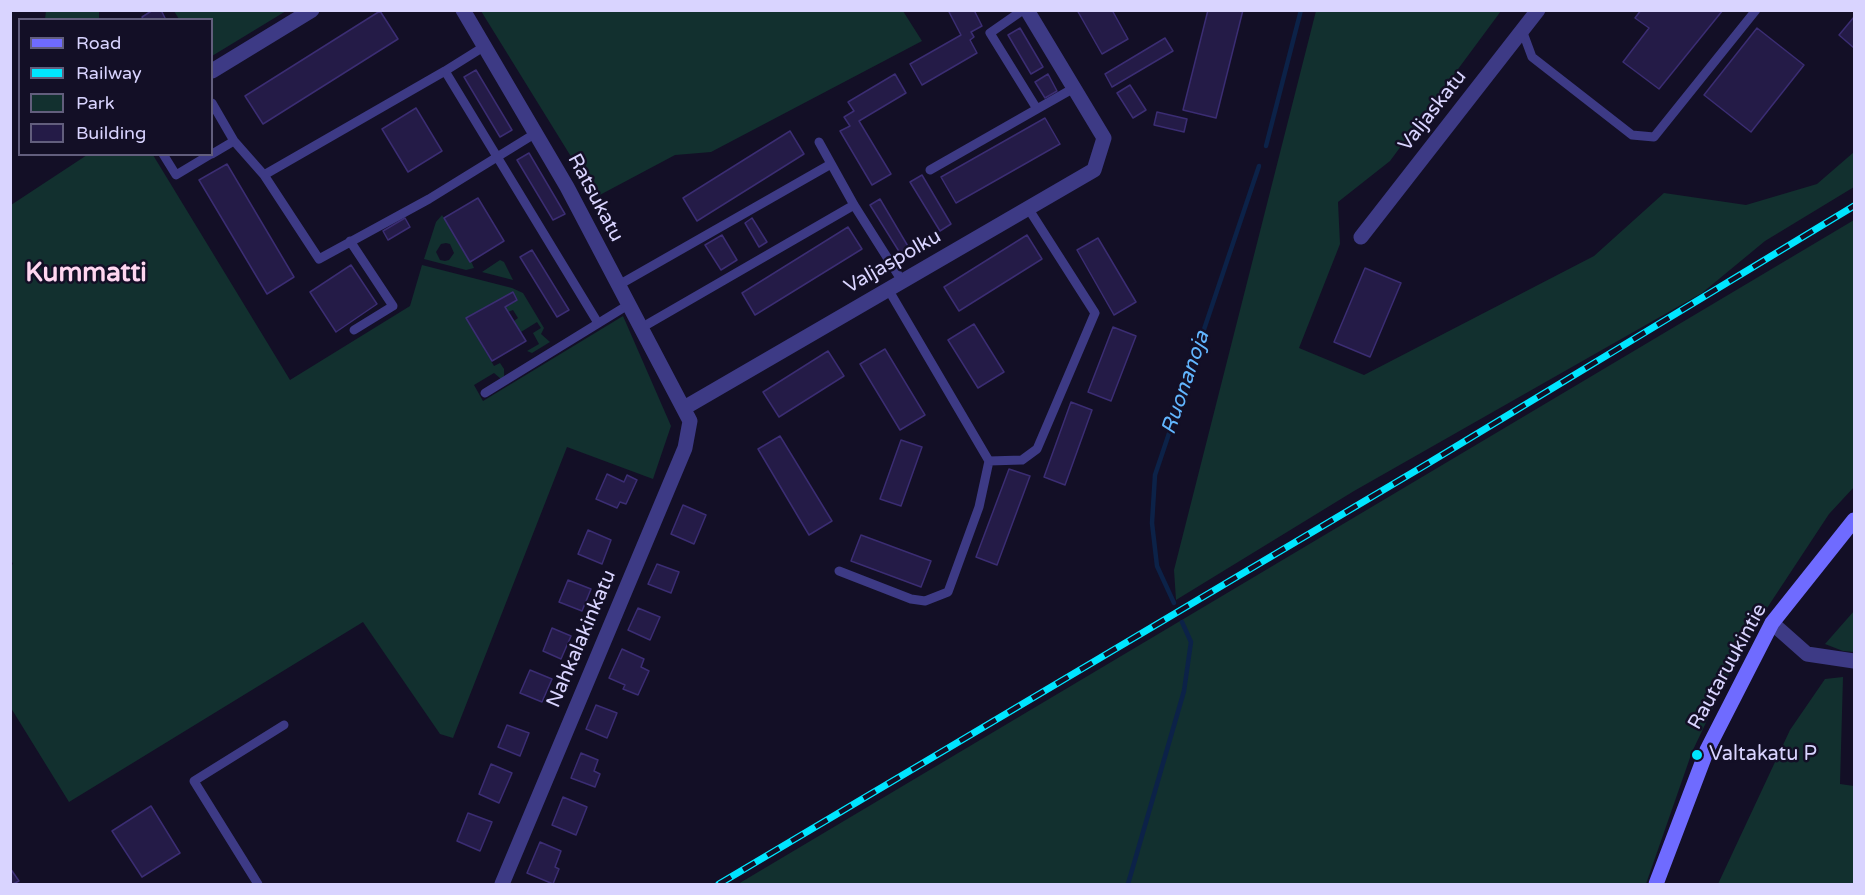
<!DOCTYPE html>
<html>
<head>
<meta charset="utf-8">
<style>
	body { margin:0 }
	#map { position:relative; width:1865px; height:895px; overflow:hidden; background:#130f26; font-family:"Varela Round",sans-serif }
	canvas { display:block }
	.frame { position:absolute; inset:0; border:12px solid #d9d4ff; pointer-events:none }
	.legend { position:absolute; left:18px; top:18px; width:195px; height:138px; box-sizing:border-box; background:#130f26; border:2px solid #625e7d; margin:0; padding:8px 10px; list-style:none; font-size:18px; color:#d9d4ff }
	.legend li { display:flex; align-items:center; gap:12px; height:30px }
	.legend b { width:30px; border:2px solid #625e7d }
</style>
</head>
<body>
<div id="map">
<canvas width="1865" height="895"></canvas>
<div class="frame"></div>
<ul class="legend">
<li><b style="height:8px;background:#6f6bff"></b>Road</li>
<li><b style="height:8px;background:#00e5ff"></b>Railway</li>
<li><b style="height:16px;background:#12302f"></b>Park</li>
<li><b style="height:16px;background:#241b47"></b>Building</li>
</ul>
</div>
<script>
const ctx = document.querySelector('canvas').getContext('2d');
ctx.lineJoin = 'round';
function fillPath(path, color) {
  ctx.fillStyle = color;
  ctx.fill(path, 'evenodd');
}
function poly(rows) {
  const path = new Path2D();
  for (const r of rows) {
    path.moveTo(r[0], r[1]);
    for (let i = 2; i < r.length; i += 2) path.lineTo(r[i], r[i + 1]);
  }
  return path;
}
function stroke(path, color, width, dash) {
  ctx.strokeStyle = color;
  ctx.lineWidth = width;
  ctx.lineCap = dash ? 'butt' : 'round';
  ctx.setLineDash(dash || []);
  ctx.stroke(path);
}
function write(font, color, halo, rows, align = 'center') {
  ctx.font = font + ' "Varela Round",sans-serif';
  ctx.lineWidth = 5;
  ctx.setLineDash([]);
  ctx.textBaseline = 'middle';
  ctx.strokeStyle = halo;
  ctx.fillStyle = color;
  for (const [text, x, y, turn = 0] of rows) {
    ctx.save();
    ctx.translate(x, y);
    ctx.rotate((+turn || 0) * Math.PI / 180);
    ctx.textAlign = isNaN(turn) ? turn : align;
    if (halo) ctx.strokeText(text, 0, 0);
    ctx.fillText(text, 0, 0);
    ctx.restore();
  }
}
fillPath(poly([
	[46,11,99,11,99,19,45,19],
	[174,11,286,11,212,56,212,20,179,19],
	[481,11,903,11,922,41,711,152,675,155,596,197],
	[1316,11,1501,11,1390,161,1338,202,1340,244,1299,348,1364,375,1594,256,1664,193,1746,205,1817,184,1854,152,1854,187,1765,241,1702,293,1354,491,1176,600,1174,570],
	[87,155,153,155,290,380,410,306,422,265,512,288,523,293,544,328,541,334,550,342,532,353,527,351,539,344,533,333,541,328,537,322,521,332,514,321,518,318,513,310,508,312,505,307,517,300,513,293,466,318,494,366,500,363,504,369,504,376,501,379,494,373,474,385,483,401,623,316,671,426,653,479,567,447,453,738,440,734,363,622,69,802,11,708,10,566,13,564,11,560,11,205],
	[442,215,471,261,474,268,466,270,424,259,436,222],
	[446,243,450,244,454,253,449,260,445,261,440,260,436,252,441,244],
	[1854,220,1854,487,1829,514,1744,643,1692,752,1646,884,738,884],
	[500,260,504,262,513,280,482,272],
	[1854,611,1854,652,1843,651,1825,644],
	[1843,677,1840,784,1854,786,1854,884,1718,884,1790,730,1825,679]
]), '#12302f');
stroke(poly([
	[1266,146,1301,10],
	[1174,603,1157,566,1152,523,1155,475,1259,166],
	[1128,884,1184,691,1191,642,1182,622]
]), '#0c2248', 4.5);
const building = poly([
	[153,10,161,10,166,20,144,20,142,17,153,10],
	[948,10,974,10,982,26,971,32,974,37,970,40,977,53,922,85,910,64,961,35,948,10],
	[1077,10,1112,10,1128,39,1102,54,1077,10],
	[1208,10,1243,10,1216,118,1183,110,1208,10],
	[1641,10,1723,10,1659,89,1623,62,1649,28,1635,18,1641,10],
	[380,11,398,39,263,124,245,96,380,11],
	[1854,17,1854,48,1839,35,1854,17],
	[1020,28,1043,67,1031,74,1008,35,1020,28],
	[1757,28,1804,65,1751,132,1704,95,1757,28],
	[1165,38,1173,51,1112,87,1105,74,1165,38],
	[476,70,512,130,500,137,464,77,476,70],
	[895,74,906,93,859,121,891,174,872,185,840,131,850,126,844,117,854,111,848,102,895,74],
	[1048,74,1057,91,1045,98,1035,82,1048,74],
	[1130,85,1146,110,1133,118,1117,93,1130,85],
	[416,108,442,151,408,172,382,129,416,108],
	[1157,112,1187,119,1184,132,1154,125,1157,112],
	[1045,118,1060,144,956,203,941,177,1045,118],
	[790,131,804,154,697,221,683,198,790,131],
	[529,153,565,214,553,220,517,160,529,153],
	[227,164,294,277,267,294,199,180,227,164],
	[922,175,951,224,940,231,910,182,922,175],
	[478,198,504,241,470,262,444,218,478,198],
	[880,199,909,248,900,253,870,205,880,199],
	[405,218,410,227,388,240,383,231,405,218],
	[752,218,767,242,759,247,745,223,752,218],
	[848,227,862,249,755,315,742,293,848,227],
	[722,235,737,260,721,270,705,245,722,235],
	[1027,235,1042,259,959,311,944,287,1027,235],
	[1098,238,1136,302,1114,315,1077,250,1098,238],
	[532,250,569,310,557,317,520,257,532,250],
	[351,265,377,304,336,332,310,292,351,265],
	[1365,268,1401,283,1370,357,1334,342,1365,268],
	[513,292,517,300,505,307,526,341,492,361,466,318,513,292],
	[974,324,1004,372,978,388,948,340,974,324],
	[1113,327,1136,336,1111,401,1088,392,1113,327],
	[885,349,925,415,900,430,860,364,885,349],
	[828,351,844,376,779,417,763,392,828,351],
	[1071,402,1092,410,1065,485,1044,477,1071,402],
	[780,436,832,521,809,535,758,449,780,436],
	[901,440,922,447,901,506,880,499,901,440],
	[1009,469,1030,476,997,565,976,557,1009,469],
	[607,474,624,482,627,475,637,480,626,504,620,502,617,508,596,499,607,474],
	[683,505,706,515,694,544,671,534,683,505],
	[588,530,611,540,602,564,578,554,588,530],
	[861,535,931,561,921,587,851,561,861,535],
	[657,564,679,572,671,593,648,584,657,564],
	[568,580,591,589,582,611,559,602,568,580],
	[638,608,660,617,650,640,628,630,638,608],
	[552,628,571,636,561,659,543,651,552,628],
	[622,649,644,659,641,667,649,671,638,695,623,689,625,685,609,678,622,649],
	[530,670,552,679,542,702,520,693,530,670],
	[596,705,617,713,607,738,586,729,596,705],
	[507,725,529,733,520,756,498,747,507,725],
	[581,753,598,760,594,771,600,774,595,787,571,778,581,753],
	[491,764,512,773,499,803,479,794,491,764],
	[563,797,587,807,576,835,552,825,563,797],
	[151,806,180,853,142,877,112,831,151,806],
	[468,813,492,822,480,851,457,841,468,813],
	[540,842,561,851,555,867,559,869,553,884,527,873,540,842],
	[10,868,19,881,13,884,10,884,10,868]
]);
fillPath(building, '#241b47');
stroke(building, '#3b2d73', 1.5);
stroke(poly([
	[1522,30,1532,57,1632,135,1654,137,1756,10],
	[485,46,445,71,598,323],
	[445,71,264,175,319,259,429,199,536,133],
	[212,103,234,141,212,154],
	[1037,109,1074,88],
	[234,141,264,175],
	[819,142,854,205,902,281],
	[163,154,176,175,211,154],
	[930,170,1037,109,990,33,1023,10],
	[350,241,393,306,354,330],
	[617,286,831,164],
	[641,328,854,205],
	[485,393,628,305],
	[989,461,1022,460,1037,449,1095,313,1028,208],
	[839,571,911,599,925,601,948,592,979,507,989,461,888,289],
	[258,884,194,781,284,725]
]), '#3d3a85', 9);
stroke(poly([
	[463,10,567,187,690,421,685,448,502,884],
	[212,71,312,10],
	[1361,237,1538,10],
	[684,408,1094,170,1104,138,1027,10],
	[1772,623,1807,654,1854,661]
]), '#3d3a85', 15);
stroke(poly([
	[1656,884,1707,750,1772,623,1854,520]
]), '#6f6bff', 15);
const rail = poly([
	[719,884,1427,464,1854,206]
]);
stroke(rail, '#00e5ff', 7);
stroke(rail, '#130f26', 4.5, [14]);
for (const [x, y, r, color] of [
	[1697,755,6,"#00e5ff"]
]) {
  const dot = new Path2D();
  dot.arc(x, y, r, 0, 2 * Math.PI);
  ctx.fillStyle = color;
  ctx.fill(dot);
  stroke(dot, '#130f26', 2);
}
write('20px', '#d9d4ff', '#130f26', [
	["Valjaskatu",1433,111,-52],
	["Ratsukatu",595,198,62],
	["Valjaspolku",893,262,-30],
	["Nahkalakinkatu",582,639,-67],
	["Rautaruukintie",1728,667,-61]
]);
write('20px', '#d9d4ff', '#130f26', [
	["Valtakatu P",1709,755]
], 'left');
write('italic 21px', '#62b6ff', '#130f26', [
	["Ruonanoja",1186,383,-71]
]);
write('bold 26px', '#ffd6f0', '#130f26', [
	["Kummatti",86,274]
]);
</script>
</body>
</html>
